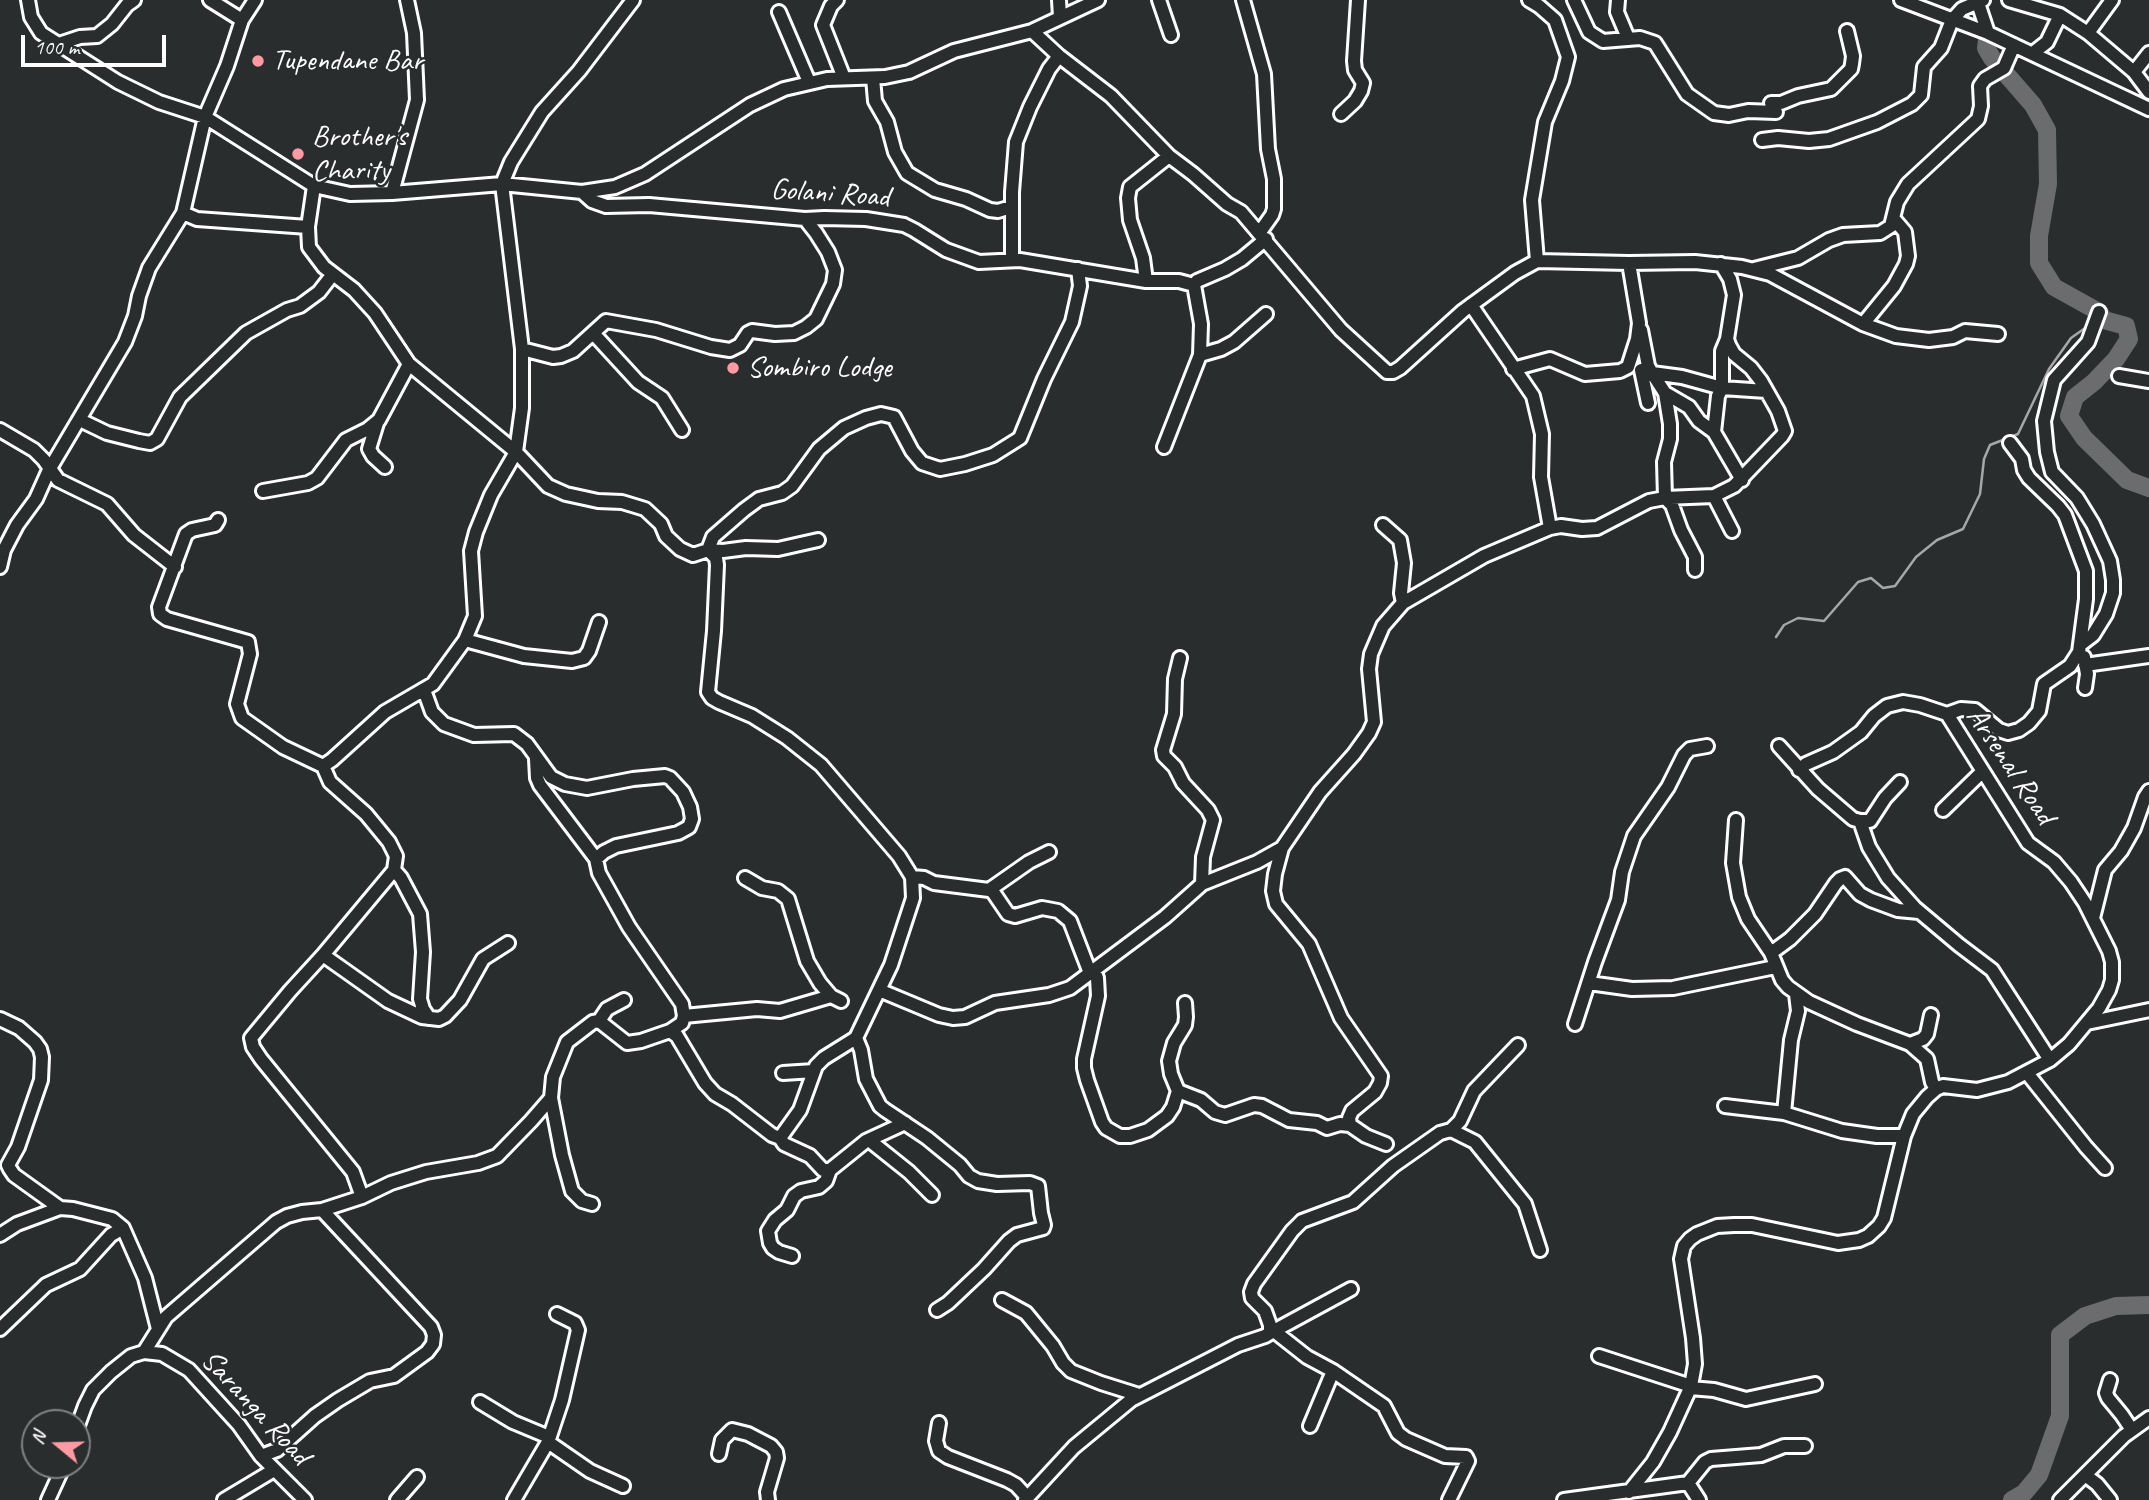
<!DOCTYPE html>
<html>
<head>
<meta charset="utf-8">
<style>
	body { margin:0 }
	#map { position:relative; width:2149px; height:1500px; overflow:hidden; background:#2a2d2e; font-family:Caveat,sans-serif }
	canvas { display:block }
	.north { position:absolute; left:21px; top:1409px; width:70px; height:70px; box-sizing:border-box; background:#2a2d2e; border:2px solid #7f8182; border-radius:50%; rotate:289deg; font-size:19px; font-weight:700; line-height:28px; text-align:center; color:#fff }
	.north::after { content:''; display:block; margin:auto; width:24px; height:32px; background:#ff9aa2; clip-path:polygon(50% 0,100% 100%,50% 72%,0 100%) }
	.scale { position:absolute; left:21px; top:35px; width:145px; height:32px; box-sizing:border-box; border:4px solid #fff; border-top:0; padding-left:9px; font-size:21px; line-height:24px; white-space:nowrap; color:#fff; -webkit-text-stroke:5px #2a2d2e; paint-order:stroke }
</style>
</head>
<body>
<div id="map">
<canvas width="2149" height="1500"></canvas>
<div class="north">N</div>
<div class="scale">100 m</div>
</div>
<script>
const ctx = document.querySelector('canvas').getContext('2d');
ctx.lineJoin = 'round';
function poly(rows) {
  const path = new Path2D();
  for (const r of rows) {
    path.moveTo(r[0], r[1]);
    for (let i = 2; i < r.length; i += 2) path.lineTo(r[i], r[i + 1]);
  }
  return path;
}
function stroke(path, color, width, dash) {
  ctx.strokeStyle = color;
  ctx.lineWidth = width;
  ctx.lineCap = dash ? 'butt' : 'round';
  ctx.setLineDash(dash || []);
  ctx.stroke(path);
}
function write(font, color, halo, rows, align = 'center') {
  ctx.font = font + ' Caveat,sans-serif';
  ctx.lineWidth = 5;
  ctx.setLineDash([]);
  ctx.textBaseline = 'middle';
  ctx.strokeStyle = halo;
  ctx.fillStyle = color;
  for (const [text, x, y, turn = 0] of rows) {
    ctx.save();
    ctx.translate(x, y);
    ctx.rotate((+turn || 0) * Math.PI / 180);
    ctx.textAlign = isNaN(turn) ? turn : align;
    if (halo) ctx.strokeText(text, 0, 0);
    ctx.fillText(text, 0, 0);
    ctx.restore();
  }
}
stroke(poly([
	[1776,637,1784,625,1798,618,1824,621,1858,582,1871,578,1883,588,1895,586,1916,557,1937,540,1963,529,1980,494,1984,459,1990,445,2018,434,2049,369,2071,338,2088,326]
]), '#a6a7a7', 2.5);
stroke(poly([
	[1982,21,1985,32,1988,33,1986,48,1992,58,2033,105,2047,130,2048,184,2039,236,2039,263,2054,287,2099,312,2104,320,2126,326,2129,339,2116,359,2094,382,2075,397,2069,416,2084,438,2127,480,2149,488],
	[2012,1500,2024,1493,2039,1475,2060,1416,2060,1335,2085,1316,2116,1306,2149,1305]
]), '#6a6c6d', 18);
const minor = poly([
	[28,0,31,17,41,33,118,82,159,102,205,117,314,186,350,194,392,193,502,184,582,192,615,187,645,174,750,105,784,89,827,79,885,77,909,72,954,51,1032,31,1098,0],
	[210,0,242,20],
	[837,0,831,6,823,25,844,78],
	[1059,0,1060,17],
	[1159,0,1171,35],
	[1243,0,1264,74,1268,149,1274,179,1274,209,1272,215,1260,232],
	[1529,0,1539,6,1555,20,1568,57,1562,81,1545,122,1532,200,1537,261],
	[1574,0,1589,32,1603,41,1640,38,1655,43,1687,94,1714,113,1729,115,1748,111,1776,112],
	[1618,0,1617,12,1628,38],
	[1901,0,1988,33,2149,109],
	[1977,0,1988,33],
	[2009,0,2060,15,2088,33,2134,72,2149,92],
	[779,12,809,82],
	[1032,31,1059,56,1111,96,1169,156,1193,174,1227,204,1241,212,1341,330,1387,372,1393,372,1400,368,1463,311,1515,273,1537,261,1629,263,1695,262,1742,267,1770,274,1863,324,1896,336,1929,340,1953,337,1965,331,1998,334],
	[2088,33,2112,0],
	[59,44,80,37,97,36,112,24,127,5,134,0],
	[2033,53,2047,42,2060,15],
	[2134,72,2149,53],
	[873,78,875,101,887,122,895,152,907,173,935,190,966,199,990,210,998,211,1011,207],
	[1771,103,1781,103,1798,96,1831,89,1851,69,1852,64,1853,56,1847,31],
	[1341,114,1355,101,1361,91,1363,83,1355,70,1354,61,1358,0],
	[1762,140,1778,138,1809,141,1829,139,1877,122,1912,104,1921,95,1924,67,1941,48,1952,20,1962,9,1983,0],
	[314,186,308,227,309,247,324,267,354,290,375,313,409,364,516,452,548,486,566,494,598,501,622,502,645,509,661,524,666,536,680,549,693,555,708,550,713,537,744,510,759,499,782,493,792,486,819,449,844,428,866,418,881,414,894,417,912,451,922,463,940,469,965,464,993,455,1020,438,1044,379,1072,322,1080,286,1078,269],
	[582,192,592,201,606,206,649,205,805,219,824,218,866,219,904,225,914,230,946,250,979,262,1020,260,1146,281,1179,281,1194,285],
	[392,193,417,100,414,33,407,0],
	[183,213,197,219,308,227],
	[1012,259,1012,192,1016,142,1030,107,1049,69,1059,56],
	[1754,269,1798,258,1829,240,1843,235,1880,233,1891,226,1897,202,1908,184,1978,119,1981,106,1980,86,1985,79,2004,68,2014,45],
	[1146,281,1143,258,1130,220,1128,198,1130,187,1169,156],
	[1471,305,1533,396,1542,434,1541,477,1550,528],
	[1863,324,1894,286,1906,264,1908,256,1905,232,1893,218],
	[1641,330,1648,366,1652,373,1682,377,1722,388,1766,391],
	[593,333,638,382,662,398,682,430],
	[522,349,553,357,561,356,573,351,606,321,656,330,711,347,730,350,740,345,748,333,752,331,775,334,794,333,806,327,816,319,833,284,835,270,828,252,816,233,805,219],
	[1200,355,1221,349,1234,342,1266,314],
	[1513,369,1550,359,1585,374,1620,371,1628,367,1637,339,1639,323,1629,263],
	[1641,370,1648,403],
	[2119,376,2149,381],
	[1644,377,1652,373,1665,393,1689,407,1699,421,1714,432,1742,480],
	[1665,393,1670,424,1670,439,1664,462,1665,498,1672,505,1681,530,1695,557,1695,570],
	[80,420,107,433,139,441,150,443,157,439,180,397,246,333,287,310,300,306,319,292,333,274],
	[377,423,369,449,373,456,385,467],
	[0,430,34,450,44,460,58,480,107,504,134,535,175,567],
	[1714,432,1718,396,1722,388,1722,351,1727,339],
	[1164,447,1200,355,1201,324,1194,285,1197,281,1225,269,1242,259,1266,239],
	[263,491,308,483,317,478,346,440,368,429,379,420,409,364],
	[1714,496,1732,531],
	[218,520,215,525,192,530,186,534,159,607,160,614,167,619,248,642,250,654,237,704,242,718,283,747,323,766,330,782,366,814,389,842,396,856,394,870,323,955,290,991,251,1038,253,1047,261,1059,353,1172,362,1197],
	[1383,525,1400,540,1404,563,1401,593,1403,603],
	[708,550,723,551,746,548,778,549,818,540],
	[0,567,4,550,17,525,36,499,49,470,125,342,135,316,139,296,149,268,183,213,205,117,227,66,242,20,255,0],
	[465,640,524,656,572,661,584,658,589,651,599,622],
	[2080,645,2093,635,2106,614,2113,593,2113,580,2110,561,2093,524,2077,498,2052,472,2047,452,2044,421,2054,380,2088,342,2099,312],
	[2084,657,2087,674,2085,688],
	[1180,658,1175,679,1174,714,1163,750,1164,756,1175,767,1183,783,1208,810,1213,820,1203,857,1202,884],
	[2085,665,2149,656],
	[424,690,432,712,444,724,474,735,514,734,527,744,551,777,565,784,587,788,633,779,665,776,670,778,683,792,690,807,692,819,689,827,678,833,616,846,604,852,596,859,599,873,629,927,682,1004,684,1016,682,1023,670,1031],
	[1947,714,1961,709,1975,710,1999,730,2008,733,2019,730,2029,723,2039,711,2044,684,2070,666,2079,652,2086,599,2086,571,2065,515,2058,506,2029,478,2024,470,2022,459,2010,443],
	[1779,746,1818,789,1853,819,1860,821,1870,821,1885,798,1900,782],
	[536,759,537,778,540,785,596,859],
	[323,766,332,760,385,712,433,684,465,640,475,616,471,551,476,532,491,495,516,452,522,408,522,349,502,184,511,162,542,112,579,71,633,0],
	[1943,810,1982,772],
	[1736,820,1733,863,1739,897,1748,919,1771,953,1782,980,1788,987,1809,1002,1857,1024,1910,1044,1923,1039,1927,1034,1931,1015],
	[1860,821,1869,847,1888,878,1915,908,1959,945,1992,970,2050,1060],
	[1282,848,1275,874,1273,891,1276,904,1309,944,1341,1018,1381,1076,1380,1083,1375,1092,1352,1111,1349,1118,1350,1125],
	[394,870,401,878,420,914,423,952,420,999,423,1009,429,1018],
	[912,877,924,878,934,883,989,890,993,892,1008,914,1015,916,1042,908,1058,911,1070,921,1090,973],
	[745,878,762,888,778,891,788,899,807,961,820,983,831,996],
	[989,890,1029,862,1049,852],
	[2093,918,2105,870,2121,851,2134,828,2145,797,2149,791],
	[1771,953,1790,939,1815,914,1836,883,1840,879,1845,877,1860,894,1871,900,1898,910,1919,912],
	[323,955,388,1001,422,1017,439,1019,445,1016,460,1000,483,959,508,943],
	[1094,970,1097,978,1098,996,1084,1059,1084,1068,1087,1080,1102,1122,1106,1128,1120,1136,1130,1136,1148,1130,1167,1116,1173,1107,1178,1091,1171,1074,1169,1061,1174,1043,1185,1025,1186,1017,1185,1003],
	[1589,983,1632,989,1673,988,1775,967],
	[879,990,939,1015,953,1018,965,1017,995,1003,1049,995,1070,988,1165,917,1202,884,1257,862,1282,848,1320,792,1354,754,1369,733,1374,722,1369,669,1371,654,1383,626,1403,603,1484,556,1550,528,1561,526,1582,529,1597,528,1649,501,1665,498,1714,496,1734,486,1782,436,1785,431,1778,411,1761,381,1751,368,1734,354,1729,345,1727,339,1734,295,1730,279,1721,264],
	[684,1016,757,1009,780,1011,831,996,841,1001],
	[0,1019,19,1028,35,1042,40,1049,42,1057,41,1080,18,1147,8,1165,10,1169,14,1175,60,1208,73,1209,112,1219,123,1228,145,1278,158,1329],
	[599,1021,627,1043,641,1041,670,1031,677,1036,705,1083,715,1094,732,1104,772,1135,780,1138,800,1110,816,1066,824,1058,856,1038,891,965,913,898,912,877,899,856,821,765,787,738,752,716,719,702,712,698,708,692,714,631,717,565,716,558,708,550],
	[2087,1023,2149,1010],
	[1575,1024,1595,962,1618,900,1622,872,1634,836,1668,787,1684,755,1690,749,1707,746],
	[856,1038,861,1050,866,1079,880,1106,885,1110,927,1138,960,1165,969,1176,978,1181,997,1184,1030,1183,1038,1186,1041,1213,1044,1225,1043,1228,1017,1235,1009,1241,984,1269,948,1303,937,1310],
	[1910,1044,1927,1059,1932,1082,1936,1089],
	[783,1073,814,1071],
	[2027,1073,2086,1147,2105,1168],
	[1178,1091,1201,1100,1215,1112,1225,1115,1254,1105,1262,1106,1289,1120,1317,1123,1327,1128,1340,1124,1350,1125],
	[551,1098,562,1155,572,1191,582,1201,592,1204],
	[1725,1106,1784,1113,1842,1131,1877,1136,1904,1136],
	[1784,1113,1791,1040,1798,1011,1796,994],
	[1350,1125,1366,1136,1386,1144],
	[1451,1130,1460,1121,1474,1091,1518,1045],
	[780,1138,784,1144,810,1156,823,1170,830,1170,866,1141,905,1123],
	[869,1140,909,1172,932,1195],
	[0,1235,17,1224,60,1208],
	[792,1256,779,1252,773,1248,770,1243,768,1231,775,1220,787,1210,794,1196,801,1191,819,1187,826,1181,830,1170],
	[1002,1300,1026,1313,1053,1346,1063,1363,1071,1371,1101,1383,1139,1395],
	[0,1329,46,1285,80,1269,111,1235,123,1228],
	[1274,1331,1307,1357,1333,1371,1384,1406,1398,1433,1406,1439,1445,1456,1466,1457,1468,1461,1449,1500],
	[1270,1333,1351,1289],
	[144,1352,166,1317,276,1222,287,1216,302,1212,322,1210,362,1197,391,1183,426,1172,478,1163,497,1156,531,1121,551,1098,553,1077,567,1042,593,1022,599,1021,607,1009,624,1000],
	[1599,1356,1691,1386],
	[2110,1380,2106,1393,2108,1398,2122,1415,2132,1430],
	[1690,1388,1714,1390,1746,1399,1815,1384],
	[480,1402,513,1422,549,1437],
	[939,1423,936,1441,939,1451,948,1457,1007,1480,1016,1485,1027,1497],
	[1310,1426,1333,1371],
	[77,1428,85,1406,93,1390,111,1372,131,1356,144,1352,162,1354,189,1370,239,1425,261,1456,305,1500],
	[548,1442,590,1471,623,1486],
	[719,1454,722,1440,732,1430,748,1434,771,1446,776,1452,777,1458,767,1492,768,1500],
	[261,1456,277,1450,315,1416,338,1400,370,1381,394,1376,427,1352,433,1344,434,1335,431,1327,322,1210],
	[2085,1475,2097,1484,2110,1500],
	[1688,1483,1705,1462,1711,1459,1761,1455,1784,1446,1805,1446],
	[1629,1492,1653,1462,1670,1432,1691,1386,1695,1364,1693,1338,1681,1259,1684,1246,1690,1239,1697,1234,1717,1226,1734,1225,1752,1225,1838,1243,1859,1240,1868,1236,1879,1226,1884,1218,1904,1136,1913,1114,1927,1097,1936,1089,1943,1086,1977,1090,2008,1082,2050,1060,2069,1044,2099,1008,2109,990,2112,980,2112,962,2109,951,2085,903,2071,882,2054,862,2028,843,1947,714,1920,705,1903,702,1887,706,1874,716,1861,732,1833,752,1806,764,1799,770],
	[48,1500,64,1465],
	[224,1500,274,1470],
	[397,1500,417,1477],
	[514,1500,548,1442,562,1400,578,1330,575,1323,557,1314],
	[1025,1500,1074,1447,1131,1400,1238,1345,1265,1336,1270,1333,1270,1325,1265,1311,1252,1298,1251,1292,1254,1284,1292,1231,1302,1221,1353,1202,1393,1166,1440,1133,1451,1130,1475,1142,1525,1204,1540,1250],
	[1564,1500,1688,1483,1699,1500],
	[2060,1500,2124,1436,2149,1418]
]);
stroke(minor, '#fff', 18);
stroke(minor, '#2a2d2e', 12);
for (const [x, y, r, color] of [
	[258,61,7,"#ff9aa2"],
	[298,154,7,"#ff9aa2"],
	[733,368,7,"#ff9aa2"]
]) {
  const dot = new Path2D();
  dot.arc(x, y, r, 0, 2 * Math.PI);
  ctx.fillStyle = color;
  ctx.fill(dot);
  stroke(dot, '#2a2d2e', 2.5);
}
write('30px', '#fff', '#2a2d2e', [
	["Tupendane Bar",272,61],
	["Brother's",312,137],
	["Charity",312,171],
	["Sombiro Lodge",747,368]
], 'left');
write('30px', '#fff', '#2a2d2e', [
	["Golani Road",830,194,4],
	["Arsenal Road",2010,766,56],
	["Saranga Road",255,1408,47]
]);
</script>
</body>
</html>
